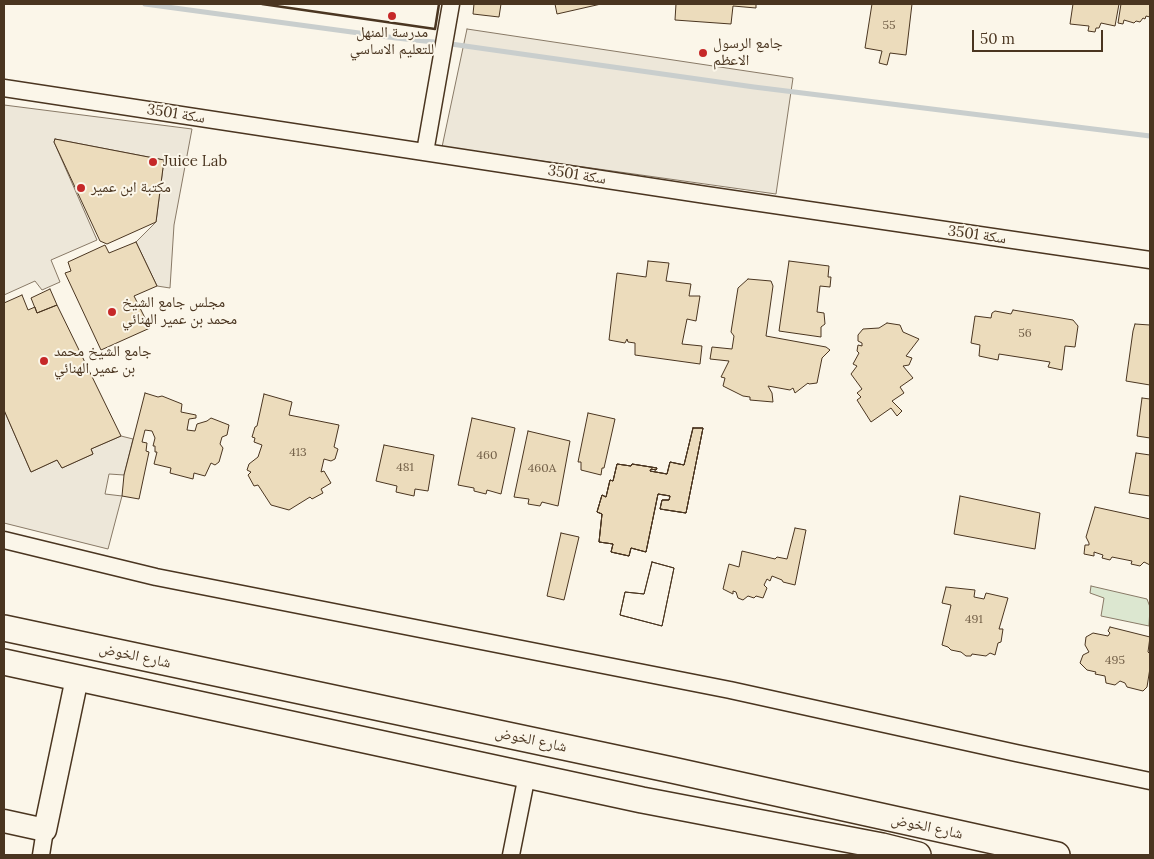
<!DOCTYPE html>
<html>
<head>
<meta charset="utf-8">
<style>
	body { margin:0 }
	#map { position:relative; width:1154px; height:859px; overflow:hidden; background:#fbf6e9; font-family:Lora,serif }
	canvas { display:block }
	.frame { position:absolute; inset:0; border:5px solid #4a3520; pointer-events:none }
	.scale { position:absolute; left:972px; top:30px; width:131px; height:22px; box-sizing:border-box; border:2px solid #4a3520; border-top:0; padding-left:6px; font-size:15px; line-height:18px; white-space:nowrap; color:#4a3520; -webkit-text-stroke:4px #fbf6e9; paint-order:stroke }
</style>
</head>
<body>
<div id="map">
<canvas width="1154" height="859"></canvas>
<div class="frame"></div>
<div class="scale">50 m</div>
</div>
<script>
const ctx = document.querySelector('canvas').getContext('2d');
ctx.lineJoin = 'round';
function fillPath(path, color) {
  ctx.fillStyle = color;
  ctx.fill(path, 'evenodd');
}
function poly(rows) {
  const path = new Path2D();
  for (const r of rows) {
    path.moveTo(r[0], r[1]);
    for (let i = 2; i < r.length; i += 2) path.lineTo(r[i], r[i + 1]);
  }
  return path;
}
function stroke(path, color, width, dash) {
  ctx.strokeStyle = color;
  ctx.lineWidth = width;
  ctx.lineCap = dash ? 'butt' : 'round';
  ctx.setLineDash(dash || []);
  ctx.stroke(path);
}
function write(font, color, halo, rows, align = 'center') {
  ctx.font = font + ' Lora,"Noto Naskh Arabic",serif';
  ctx.lineWidth = 4;
  ctx.setLineDash([]);
  ctx.textBaseline = 'middle';
  ctx.strokeStyle = halo;
  ctx.fillStyle = color;
  for (const [text, x, y, turn = 0] of rows) {
    ctx.save();
    ctx.translate(x, y);
    ctx.rotate((+turn || 0) * Math.PI / 180);
    ctx.textAlign = isNaN(turn) ? turn : align;
    if (halo) ctx.strokeText(text, 0, 0);
    ctx.fillText(text, 0, 0);
    ctx.restore();
  }
}
const green = poly([
	[1091,586,1147,599,1150,607,1149,626,1101,616,1104,598,1090,593,1091,586]
]);
fillPath(green, '#dce7d0');
stroke(green, '#887966', 1);
const parking = poly([
	[467,29,793,78,776,194,442,147,467,29],
	[4,105,192,129,174,225,170,288,157,286,136,242,156,222,164,160,55,139,54,142,97,240,51,260,60,282,42,290,35,281,4,295,4,105],
	[4,410,31,472,57,460,62,468,93,454,91,449,121,436,133,439,124,475,109,474,105,494,122,496,108,549,4,523,4,410]
]);
fillPath(parking, '#ede7d9');
stroke(parking, '#887966', 1);
stroke(poly([
	[145,4,396,38,444,43,754,87,1150,136]
]), '#c9cecd', 5);
const building = poly([
	[474,4,501,4,499,17,473,14,474,4],
	[555,4,601,4,557,14,555,4],
	[676,4,756,4,756,8,733,6,731,24,675,20,676,4],
	[872,4,912,4,906,55,890,53,887,65,879,63,882,51,865,48,872,4],
	[1073,4,1119,4,1115,26,1101,23,1099,28,1096,28,1095,32,1088,31,1089,26,1070,24,1073,4],
	[1121,4,1150,4,1150,17,1146,16,1145,19,1143,18,1140,22,1136,21,1134,23,1124,20,1123,24,1118,23,1121,4],
	[55,139,164,160,156,222,107,244,100,241,54,142,55,139],
	[136,242,157,286,134,296,150,328,101,350,65,273,71,271,68,262,105,245,109,253,136,242],
	[648,261,669,263,666,281,691,284,689,296,700,296,696,321,687,319,682,344,702,346,700,364,635,355,635,343,628,342,627,339,625,343,609,340,617,273,646,277,648,261],
	[789,261,829,266,828,277,831,277,830,287,820,286,817,312,824,313,825,324,821,327,821,337,779,331,789,261],
	[748,279,771,281,773,286,766,336,826,347,830,350,822,358,817,383,809,384,808,383,795,393,793,388,790,390,768,386,772,393,773,402,750,400,750,397,743,396,723,386,725,378,721,377,729,361,710,359,712,347,732,349,734,336,731,332,738,288,748,279],
	[50,289,57,305,37,313,31,298,50,289],
	[22,295,28,310,35,307,37,313,57,305,121,436,91,449,93,454,62,468,57,460,31,472,4,410,4,303,22,295],
	[1013,310,1073,320,1078,326,1075,347,1065,346,1062,370,1048,367,1050,362,999,354,998,360,979,356,980,345,971,343,975,316,991,318,992,313,995,311,1011,314,1013,310],
	[887,323,900,325,903,332,919,339,906,356,912,358,909,365,903,366,913,378,900,387,904,393,892,401,902,411,897,416,891,408,871,422,857,400,861,397,857,393,862,389,851,374,857,366,853,364,859,353,857,351,858,345,862,346,862,343,858,341,858,335,863,329,879,328,887,323],
	[1135,324,1150,325,1150,385,1126,381,1133,331,1135,324],
	[145,393,158,397,162,396,182,404,181,412,196,415,196,418,189,419,187,430,195,431,197,424,207,421,211,418,229,425,227,435,222,437,220,444,223,448,219,462,215,465,211,463,205,476,194,473,193,479,170,473,171,468,154,464,157,452,155,452,155,446,153,446,155,438,152,431,145,430,142,442,147,443,146,451,149,452,139,499,122,496,124,475,145,393],
	[264,394,292,402,289,415,339,425,334,447,338,449,335,459,331,461,324,459,321,472,324,471,331,483,321,489,323,493,312,499,310,497,289,510,271,505,258,485,254,486,248,475,251,472,247,470,249,464,258,457,262,445,254,442,255,438,252,437,255,427,257,426,264,394],
	[1142,398,1150,399,1150,438,1137,436,1142,398],
	[588,413,615,419,604,468,602,468,601,475,581,470,581,462,578,462,588,413],
	[472,418,515,428,501,494,487,490,486,494,474,491,474,488,458,485,472,418],
	[693,428,703,428,686,513,660,509,662,500,669,500,670,496,658,494,646,552,631,548,629,556,611,552,613,544,599,542,602,514,597,512,602,495,606,497,610,480,613,481,617,464,631,466,632,464,657,468,656,470,651,469,650,471,667,474,670,462,684,465,693,428],
	[693,428,703,428,686,513,660,509,662,500,669,500,670,496,658,494,646,552,631,548,629,556,611,552,613,544,599,542,602,514,597,512,602,495,606,497,610,480,613,481,617,464,631,466,632,464,657,468,656,470,651,469,650,471,667,474,670,462,684,465,693,428],
	[693,428,703,428,686,513,660,509,662,500,669,500,670,496,658,494,646,552,631,548,629,556,611,552,613,544,599,542,602,514,597,512,602,495,606,497,610,480,613,481,617,464,631,466,632,464,657,468,656,470,651,469,650,471,667,474,670,462,684,465,693,428],
	[528,431,570,441,558,506,542,502,540,506,528,504,529,499,514,497,528,431],
	[384,445,434,455,428,491,415,489,414,496,396,492,397,486,376,481,384,445],
	[1136,453,1150,455,1150,496,1129,493,1136,453],
	[960,496,1040,513,1035,549,954,534,960,496],
	[1095,507,1150,519,1150,565,1144,562,1140,566,1131,564,1132,561,1112,557,1110,560,1102,558,1103,555,1094,552,1094,556,1084,554,1085,545,1089,545,1089,543,1086,537,1095,507],
	[795,528,806,530,795,585,783,582,782,580,772,576,770,581,767,579,764,585,767,588,763,598,756,596,754,598,748,596,743,600,738,598,736,592,733,591,733,594,723,589,729,564,739,567,742,551,775,559,777,557,787,559,795,528],
	[561,533,579,537,564,600,547,596,561,533],
	[652,562,674,568,662,626,620,615,625,592,644,594,652,562],
	[652,562,674,568,662,626,620,615,625,592,644,594,652,562],
	[946,587,975,590,974,597,984,599,986,593,1008,598,999,629,1003,629,1001,642,998,643,995,655,990,653,986,656,972,654,971,656,966,656,961,652,951,650,948,647,942,645,951,605,942,603,946,587],
	[1110,627,1150,637,1148,652,1150,654,1150,668,1147,687,1143,691,1127,687,1125,683,1120,681,1115,685,1106,683,1105,676,1095,674,1096,672,1087,670,1080,663,1083,655,1089,652,1085,645,1086,637,1093,633,1108,636,1110,633,1108,631,1110,627]
]);
fillPath(building, '#ecdcbc');
stroke(building, '#4a3520', 1);
const street = poly([
	[4,88,706,195,1150,260],
	[425,152,451,4],
	[4,540,156,577,730,690,1016,753,1150,781],
	[41,855,45,830],
	[511,855,527,775]
]);
const secondary = poly([
	[4,821,45,830,77,678]
]);
const primary = poly([
	[4,628,672,770,1057,855],
	[4,662,642,800,882,846,918,855]
]);
stroke(street, '#4a3520', 19);
stroke(secondary, '#4a3520', 25);
stroke(primary, '#4a3520', 28);
stroke(street, '#fbf6e9', 16);
stroke(secondary, '#fbf6e9', 22);
stroke(primary, '#fbf6e9', 25);
stroke(poly([
	[262,4,435,29,439,4]
]), '#4a3520', 2.5);
for (const [x, y, r, color] of [
	[392,16,5,"#c62828"],
	[703,53,5,"#c62828"],
	[153,162,5,"#c62828"],
	[81,188,5,"#c62828"],
	[112,312,5,"#c62828"],
	[44,361,5,"#c62828"]
]) {
  const dot = new Path2D();
  dot.arc(x, y, r, 0, 2 * Math.PI);
  ctx.fillStyle = color;
  ctx.fill(dot);
  stroke(dot, '#fbf6e9', 2);
}
write('12px', '#725f47', null, [
	["55",889,26],
	["56",1025,334],
	["413",298,453],
	["460",487,456],
	["481",405,468],
	["460A",542,469],
	["491",974,620],
	["495",1115,661]
]);
write('15px', '#4a3520', '#fbf6e9', [
	["مدرسة المنهل",392,33,"center"],
	["للتعليم الاساسي",392,50,"center"],
	["جامع الرسول",713,44],
	["الاعظم",713,61],
	["Juice Lab",163,162],
	["مكتبة ابن عمير",91,188],
	["مجلس جامع الشيخ",122,303],
	["محمد بن عمير الهنائي",122,320],
	["جامع الشيخ محمد",54,352],
	["بن عمير الهنائي",54,369]
], 'left');
write('15px', '#4a3520', '#fbf6e9', [
	["سكة 3501",176,114,9],
	["سكة 3501",577,175,9],
	["سكة 3501",977,235,8],
	["شارع الخوض",135,656,12],
	["شارع الخوض",531,740,12],
	["شارع الخوض",927,827,12]
]);
</script>
</body>
</html>
